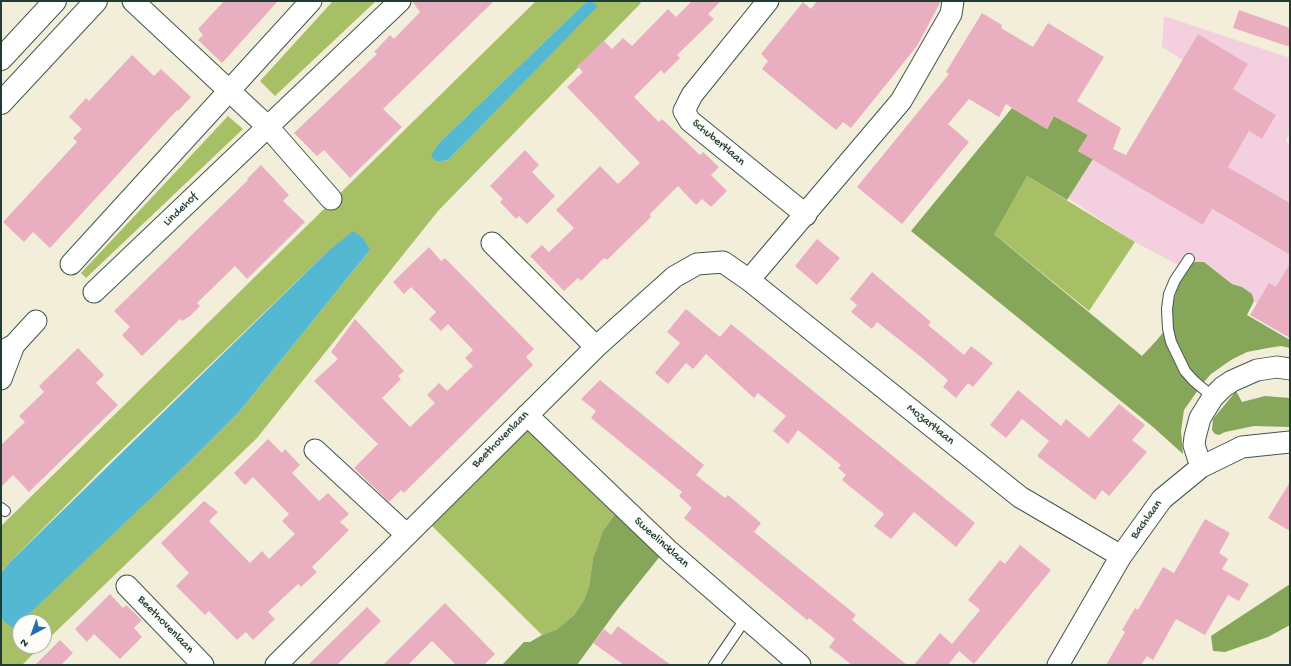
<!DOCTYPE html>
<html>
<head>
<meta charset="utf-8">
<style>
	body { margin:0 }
	#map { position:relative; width:1291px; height:666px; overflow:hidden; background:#f3eeda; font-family:"Gochi Hand",sans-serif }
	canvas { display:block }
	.frame { position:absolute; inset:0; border:2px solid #1f3d34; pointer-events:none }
	.north { position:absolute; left:12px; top:614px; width:40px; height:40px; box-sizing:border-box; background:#fdfcf7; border:1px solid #a4b0a9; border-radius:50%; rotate:221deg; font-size:11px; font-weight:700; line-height:16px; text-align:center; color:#1f3d34 }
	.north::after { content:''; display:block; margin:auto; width:14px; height:18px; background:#1f6fb2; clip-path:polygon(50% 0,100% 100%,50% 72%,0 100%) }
</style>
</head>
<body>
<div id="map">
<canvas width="1291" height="666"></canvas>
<div class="frame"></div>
<div class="north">N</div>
</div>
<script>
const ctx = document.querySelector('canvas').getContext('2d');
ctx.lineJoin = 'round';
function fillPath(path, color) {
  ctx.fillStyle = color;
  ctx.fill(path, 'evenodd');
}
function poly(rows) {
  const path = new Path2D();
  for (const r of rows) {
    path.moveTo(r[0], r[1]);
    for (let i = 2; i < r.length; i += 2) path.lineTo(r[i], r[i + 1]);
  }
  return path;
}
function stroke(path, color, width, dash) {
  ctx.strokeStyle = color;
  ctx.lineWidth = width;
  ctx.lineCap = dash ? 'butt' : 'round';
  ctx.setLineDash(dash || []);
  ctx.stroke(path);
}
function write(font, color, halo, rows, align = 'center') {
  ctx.font = font + ' "Gochi Hand",sans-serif';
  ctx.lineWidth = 3;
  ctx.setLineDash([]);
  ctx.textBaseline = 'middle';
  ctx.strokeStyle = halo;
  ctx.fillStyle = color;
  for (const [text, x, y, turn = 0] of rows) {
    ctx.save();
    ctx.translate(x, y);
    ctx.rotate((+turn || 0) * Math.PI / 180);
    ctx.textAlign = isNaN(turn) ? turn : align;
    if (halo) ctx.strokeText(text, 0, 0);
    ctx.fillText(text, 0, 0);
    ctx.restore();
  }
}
fillPath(poly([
	[1164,16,1290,58,1290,130,1286,142,1290,145,1290,203,1228,167,1249,131,1262,139,1276,115,1233,89,1248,64,1198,34,1183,60,1162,47],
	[1093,159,1203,225,1210,214,1207,212,1209,208,1288,254,1290,253,1290,263,1281,278,1290,284,1257,303,1254,301,1252,294,1242,287,1232,284,1204,262,1172,308,1165,330,1161,318,1161,306,1168,283,1178,265,1135,242,1068,198]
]), '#f3cfdf');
fillPath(poly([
	[333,1,376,1,275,96,260,81],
	[536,1,587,1,438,144,436,162,448,160,597,6,592,1,639,1,641,3,438,211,257,438,44,643,44,622,20,622,20,646,41,646,22,665,1,665,1,617,4,622,14,627,187,464,239,412,370,250,327,252,105,466,10,562,1,573,1,526],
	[228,116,243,129,86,278,81,273],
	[1027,176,1135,242,1089,311,993,233],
	[531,426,620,507,603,531,593,558,589,586,584,600,574,615,556,630,542,635,432,526]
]), '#a8c065');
fillPath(poly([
	[1012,108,1047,129,1054,116,1088,135,1078,151,1093,159,1067,200,1027,176,994,234,1142,356,1157,340,1165,330,1179,282,1188,267,1195,262,1204,262,1232,284,1242,287,1252,294,1254,301,1247,315,1290,340,1290,348,1281,346,1268,348,1247,352,1231,360,1211,374,1203,383,1184,410,1181,431,1183,454,1153,427,911,231],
	[1236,391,1242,402,1265,396,1290,398,1290,427,1254,426,1225,432,1219,435,1215,434,1212,430,1213,419],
	[620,507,665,550,617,610,577,665,502,665,524,642,530,642,542,635,556,630,574,615,584,600,589,586,593,558,603,531],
	[1290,584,1290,625,1268,637,1225,652,1213,651,1211,636]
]), '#86a65a');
fillPath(poly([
	[587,1,592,1,598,6,448,160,437,162,431,156,438,144],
	[353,231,363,238,370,250,239,412,187,464,14,628,4,622,1,617,1,573,10,562,327,252]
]), '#54b8d3');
fillPath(poly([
	[224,1,278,1,222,63,198,40,203,35,198,29],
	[412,1,494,1,383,109,402,127,350,178,324,150,317,156,294,133,377,54,374,52,390,35,394,39,420,12],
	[692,1,721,1,708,14,714,19,677,55,680,58,664,74,661,70,634,97,659,122,662,119,700,155,703,152,719,167,711,175,727,191,711,207,702,199,696,205,678,186,650,214,651,217,607,260,604,258,581,281,578,278,564,291,530,256,542,245,549,252,574,228,556,210,600,166,618,184,640,163,567,87,583,72,577,66,604,41,612,49,623,38,632,46,668,9,676,17],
	[817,1,941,1,917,46,851,128,843,122,836,130,762,69,768,61,761,54,803,2,811,9],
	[1239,10,1290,28,1290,47,1233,28],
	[982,13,1002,25,1001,28,1033,47,1048,23,1104,57,1077,101,1121,128,1113,149,1126,155,1198,34,1248,64,1233,89,1276,115,1262,139,1249,131,1228,167,1290,203,1290,255,1212,209,1203,225,1078,151,1088,135,1054,116,1047,129,1006,104,999,117,969,99,948,124,969,142,902,224,857,187,949,74,946,72],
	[132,55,154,76,161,69,191,97,178,111,177,110,50,248,33,232,24,242,3,222,77,142,73,138,82,129,69,117,86,98,89,101],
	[525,150,539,165,532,172,555,196,527,224,519,216,516,219,500,202,503,199,490,186],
	[261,165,289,195,283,201,305,222,247,279,235,266,197,303,200,306,190,316,182,321,180,319,142,356,122,335,130,327,114,311,248,180,247,179],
	[817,239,840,258,817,285,795,266],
	[429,247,441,261,445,258,534,349,526,357,533,365,404,493,401,490,389,502,354,468,378,444,314,381,338,359,331,352,355,319,404,371,398,376,401,379,382,398,410,427,435,403,427,395,439,383,447,391,473,366,465,358,473,350,448,324,441,331,429,319,436,312,411,287,404,294,393,282],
	[1290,263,1290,338,1250,315,1269,283,1276,287],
	[872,272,931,322,928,325,964,355,971,346,993,363,973,387,968,383,956,398,943,387,948,380,921,357,877,322,872,329,851,312,857,305,850,299],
	[686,309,720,337,731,324,975,523,956,547,914,512,891,539,874,526,884,514,842,480,846,475,838,468,841,465,798,430,788,444,773,431,786,416,758,393,754,398,706,354,693,369,686,363,668,384,655,373,680,343,667,332],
	[78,348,104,375,96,383,118,405,29,492,13,475,1,487,1,445,25,422,19,416,44,392,39,386],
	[600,380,704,465,696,475,725,498,728,495,761,523,754,532,856,615,852,620,907,665,852,665,829,647,835,639,809,618,807,620,684,518,692,508,679,496,682,492,591,418,596,411,581,399],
	[1018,390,1061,426,1066,419,1089,438,1119,404,1145,425,1132,440,1147,452,1109,496,1102,490,1095,500,1037,456,1049,441,1022,419,1006,438,990,425],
	[268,439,282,453,285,449,300,465,292,473,319,501,328,493,349,514,340,522,349,530,312,567,317,572,301,587,298,584,268,612,275,619,253,640,246,632,237,640,209,611,205,615,176,586,189,573,161,543,204,501,218,512,209,521,250,563,262,551,269,559,295,534,282,521,289,514,253,477,245,485,234,473],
	[1290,482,1290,531,1268,518],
	[1205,519,1230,533,1219,553,1228,559,1222,569,1249,584,1239,601,1228,595,1205,635,1176,619,1153,660,1147,656,1141,665,1106,665,1125,632,1122,630,1135,608,1138,610,1163,567,1174,573],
	[1020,545,1051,570,974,664,959,651,948,665,914,665,940,633,952,644,980,610,968,600,1000,560,1005,564],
	[110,594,123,608,126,605,142,620,134,628,142,637,120,659,94,634,87,642,75,629],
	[445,603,495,654,484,665,456,665,432,641,408,665,383,665],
	[367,607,381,621,337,665,308,665],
	[618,626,635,639,671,665,624,665,593,643,604,629,611,635],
	[60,640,73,653,61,665,35,665]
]), '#e9afc1');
const lane = poly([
	[1189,259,1175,280,1169,294,1167,309,1168,329,1171,342,1185,371,1194,381,1213,397],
	[1,508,5,511],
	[714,665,746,618]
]);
const street = poly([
	[133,1,268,127,331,199],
	[768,1,692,95,684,111,690,121,806,215],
	[492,243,596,347],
	[71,264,311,1],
	[749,280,901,101,951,14,953,1],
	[94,292,400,1],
	[1,352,14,345,36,321],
	[1,379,14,345],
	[527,415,670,552,800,665],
	[315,450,406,534],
	[1201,467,1194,445,1195,437,1200,418,1213,397,1223,387,1232,381,1257,370,1277,367,1290,369],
	[127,586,203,665],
	[276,665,596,347,674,277,697,264,723,262,749,280,1020,497,1121,556],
	[1058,665,1121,556,1162,499,1201,467,1242,447,1290,442]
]);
const secondary = poly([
	[1,59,55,1],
	[1,103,96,1]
]);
stroke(lane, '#3f584d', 12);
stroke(street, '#3f584d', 23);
stroke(secondary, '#3f584d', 24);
stroke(lane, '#fff', 10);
stroke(street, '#fff', 21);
stroke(secondary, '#fff', 22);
write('12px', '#1f3d34', '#fdfcf7', [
	["Schubertlaan",718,143,40],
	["Lindehof",181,210,-44],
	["Mozartlaan",930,425,39],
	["Beethovenlaan",501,440,-45],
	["Bachlaan",1147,520,-54],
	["Sweelincklaan",661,543,42],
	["Beethovenlaan",165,625,46]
]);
</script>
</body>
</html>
